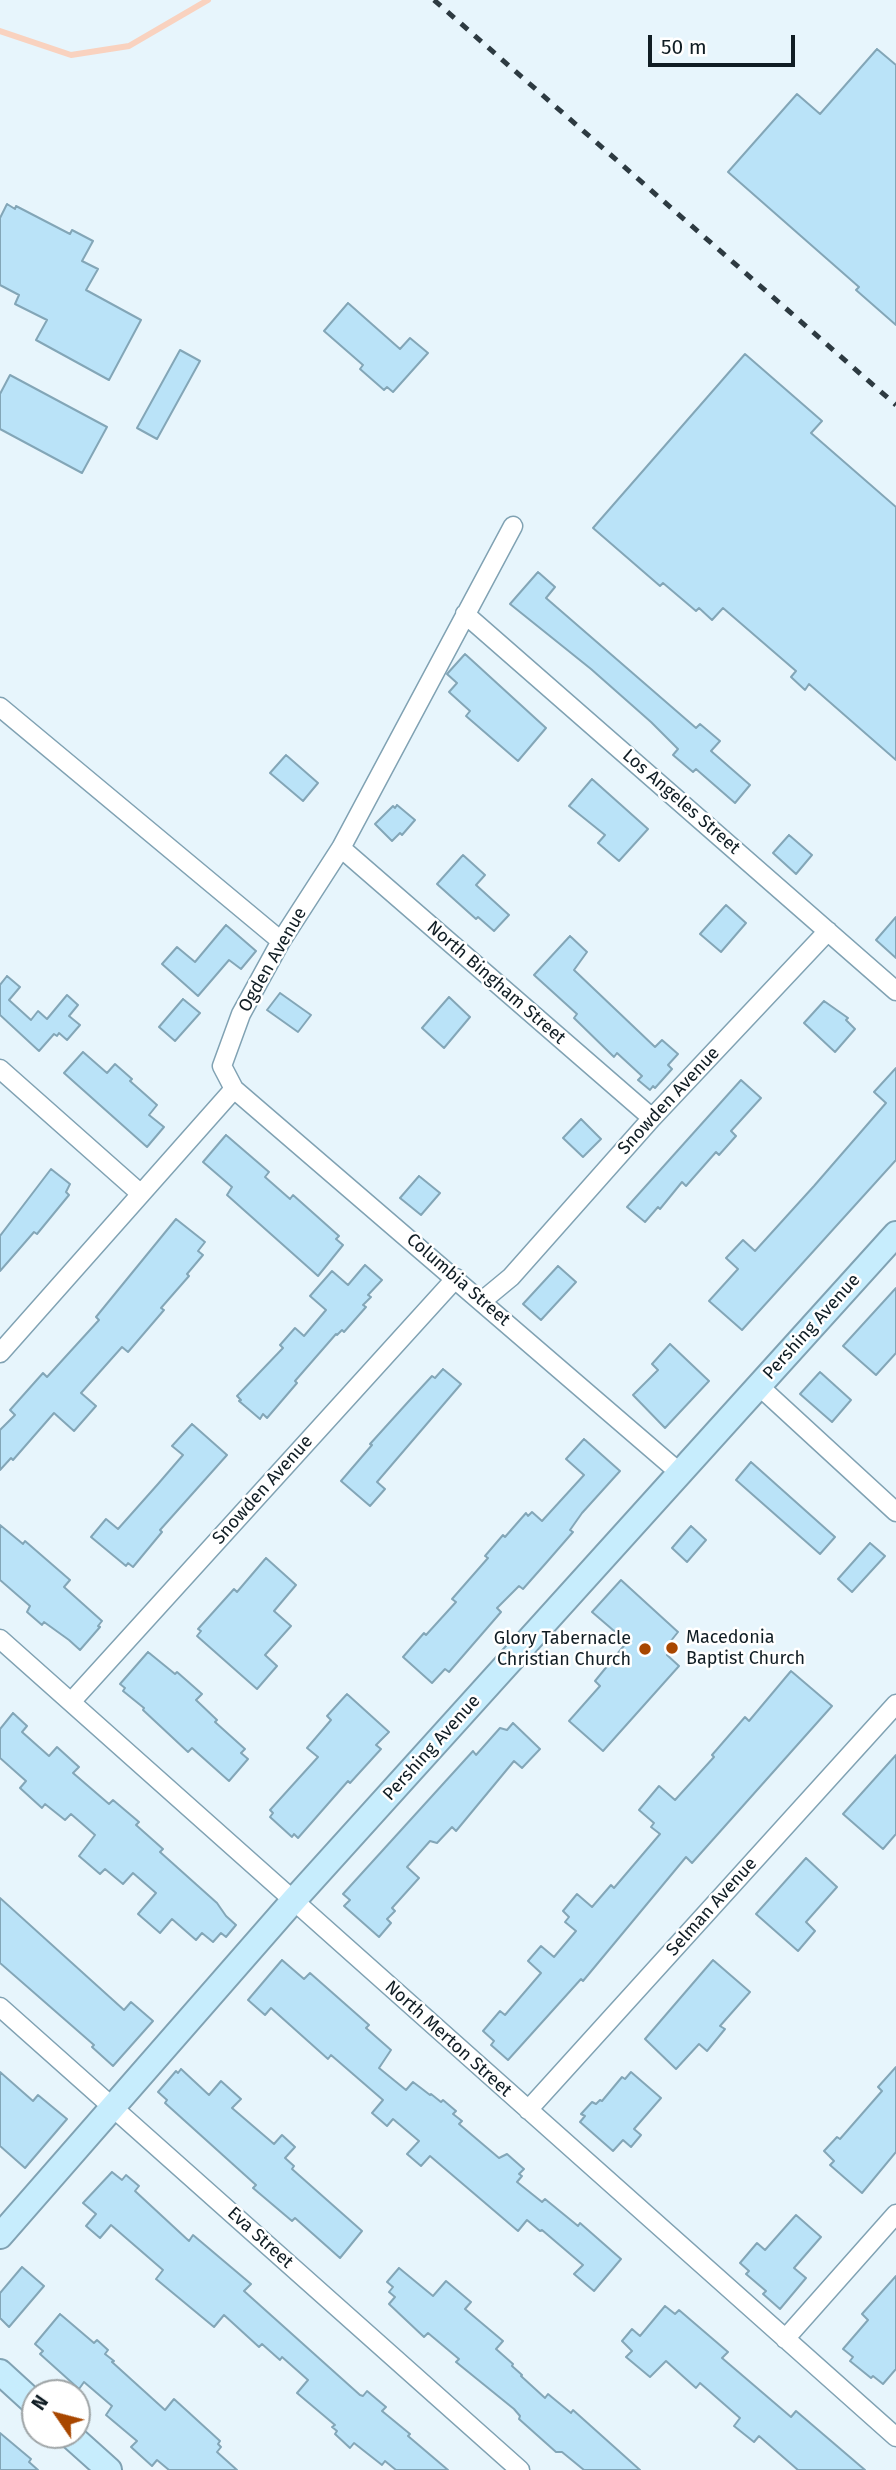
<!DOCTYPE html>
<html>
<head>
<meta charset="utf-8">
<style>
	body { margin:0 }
	#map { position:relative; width:896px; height:2470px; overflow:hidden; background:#e7f5fc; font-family:"Fira Sans",sans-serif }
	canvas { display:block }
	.north { position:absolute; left:21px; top:2379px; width:70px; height:70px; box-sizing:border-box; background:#fff; border:2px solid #9fa5a7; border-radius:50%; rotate:305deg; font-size:19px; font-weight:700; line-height:28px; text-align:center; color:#101d24 }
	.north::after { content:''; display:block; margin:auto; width:24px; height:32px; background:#a84700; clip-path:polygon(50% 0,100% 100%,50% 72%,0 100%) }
	.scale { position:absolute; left:648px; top:35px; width:147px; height:32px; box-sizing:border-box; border:4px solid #101d24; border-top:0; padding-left:9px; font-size:21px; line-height:24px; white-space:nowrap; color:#101d24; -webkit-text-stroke:5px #fff; paint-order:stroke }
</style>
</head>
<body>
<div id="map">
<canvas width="896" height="2470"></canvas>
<div class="north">N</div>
<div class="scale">50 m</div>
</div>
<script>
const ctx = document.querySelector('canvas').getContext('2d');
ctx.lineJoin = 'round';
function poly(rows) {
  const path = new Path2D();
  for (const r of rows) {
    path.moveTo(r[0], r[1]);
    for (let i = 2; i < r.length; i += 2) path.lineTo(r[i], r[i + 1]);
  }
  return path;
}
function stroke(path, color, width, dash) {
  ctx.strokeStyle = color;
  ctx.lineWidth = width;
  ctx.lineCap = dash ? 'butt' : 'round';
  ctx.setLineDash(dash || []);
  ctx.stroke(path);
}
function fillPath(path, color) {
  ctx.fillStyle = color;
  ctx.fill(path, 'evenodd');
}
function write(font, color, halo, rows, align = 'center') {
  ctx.font = font + ' "Fira Sans",sans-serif';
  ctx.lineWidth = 5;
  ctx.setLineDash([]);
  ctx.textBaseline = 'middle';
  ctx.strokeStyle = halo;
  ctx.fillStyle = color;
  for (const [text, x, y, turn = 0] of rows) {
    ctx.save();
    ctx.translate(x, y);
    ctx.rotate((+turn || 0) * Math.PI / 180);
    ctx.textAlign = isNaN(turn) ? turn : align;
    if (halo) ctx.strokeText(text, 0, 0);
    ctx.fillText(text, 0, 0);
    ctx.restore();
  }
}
stroke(poly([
	[0,31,71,55,129,46,208,0]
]), '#f9d2bf', 6);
const building = poly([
	[877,49,896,65,896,325,856,290,859,287,728,172,797,94,820,114,877,49],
	[7,204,15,209,16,206,70,234,72,230,93,241,82,261,98,269,86,290,141,320,109,380,36,340,47,320,15,304,19,295,0,285,0,218,7,204],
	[348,303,400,349,410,338,428,353,393,392,387,387,384,390,360,369,363,365,324,331,348,303],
	[180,350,200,361,157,439,137,428,180,350],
	[745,354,822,421,811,433,896,507,896,760,809,684,805,690,791,677,796,671,723,608,712,620,699,608,696,611,663,583,660,586,593,528,745,354],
	[10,375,107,427,82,473,0,429,0,394,10,375],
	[538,572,555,587,546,598,696,728,700,724,720,741,711,751,750,785,735,803,696,769,693,772,673,755,678,749,651,722,591,669,510,604,538,572],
	[465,654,546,728,518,761,466,716,470,711,449,692,457,683,447,674,465,654],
	[286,755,318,783,303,801,270,773,286,755],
	[592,779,648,829,619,861,598,843,605,835,569,806,592,779],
	[397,805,415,820,402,835,400,833,392,841,375,824,393,806,395,808,397,805],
	[789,835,812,855,796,874,773,853,789,835],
	[463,855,485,875,476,885,509,915,494,931,478,917,476,919,437,884,463,855],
	[726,905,746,923,721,952,700,934,726,905],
	[896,917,896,958,876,940,896,917],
	[226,925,256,951,241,969,229,960,198,996,162,964,177,947,195,962,226,925],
	[570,936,587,952,574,970,655,1047,662,1040,678,1054,668,1065,672,1069,655,1088,653,1086,650,1090,638,1080,642,1076,617,1053,614,1057,574,1018,577,1014,534,975,570,936],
	[7,976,20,987,9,1000,31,1020,38,1011,47,1019,67,995,78,1005,69,1016,80,1025,67,1040,59,1033,57,1036,54,1034,39,1051,0,1015,0,985,7,976],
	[280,993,311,1015,298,1032,267,1010,280,993],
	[449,997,470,1017,444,1048,422,1028,449,997],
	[183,999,200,1013,175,1041,159,1027,183,999],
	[824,1001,848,1018,846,1020,855,1029,835,1052,804,1023,824,1001],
	[83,1052,107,1073,115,1064,132,1079,130,1081,157,1105,149,1115,164,1127,147,1147,64,1073,83,1052],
	[896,1068,896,1160,742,1330,709,1301,738,1269,726,1258,743,1240,755,1251,814,1186,886,1103,874,1092,896,1068],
	[741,1080,761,1098,731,1131,736,1136,719,1155,716,1152,686,1186,682,1182,660,1209,658,1207,645,1222,627,1207,741,1080],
	[581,1119,601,1139,583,1157,563,1138,581,1119],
	[226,1135,269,1172,265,1177,290,1199,293,1195,339,1236,336,1239,343,1245,318,1276,227,1195,232,1187,203,1162,226,1135],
	[51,1169,70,1184,66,1192,69,1195,37,1234,34,1232,0,1271,0,1236,51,1169],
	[419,1176,440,1193,421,1215,400,1198,419,1176],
	[176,1219,205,1242,198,1251,203,1255,187,1274,189,1276,161,1308,164,1310,128,1352,122,1347,81,1393,96,1406,74,1431,54,1413,13,1460,11,1458,0,1470,0,1430,15,1415,10,1410,43,1373,47,1377,99,1320,96,1317,176,1219],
	[365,1265,382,1280,368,1295,371,1297,363,1305,366,1307,344,1332,342,1330,337,1335,336,1334,295,1381,297,1383,267,1418,263,1414,260,1419,239,1401,241,1400,237,1396,283,1348,280,1345,295,1328,304,1336,326,1310,310,1296,332,1271,348,1285,365,1265],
	[558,1266,576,1282,541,1320,523,1304,558,1266],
	[896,1288,896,1353,876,1375,843,1346,896,1288],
	[670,1344,709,1381,665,1428,633,1395,658,1370,652,1364,670,1344],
	[443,1369,461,1384,377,1482,385,1489,370,1506,341,1481,372,1445,370,1444,408,1402,432,1376,435,1378,443,1369],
	[820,1372,851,1400,832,1422,800,1394,820,1372],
	[192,1424,227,1455,160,1530,162,1532,133,1567,128,1563,126,1566,91,1537,106,1519,118,1529,158,1484,183,1455,172,1446,192,1424],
	[584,1439,620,1471,582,1513,570,1530,573,1532,546,1563,523,1589,519,1586,497,1608,501,1612,449,1672,445,1669,432,1683,403,1657,424,1633,426,1635,456,1602,452,1599,488,1558,485,1556,503,1535,505,1537,526,1513,528,1516,532,1512,542,1521,584,1475,566,1459,584,1439],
	[751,1462,835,1537,820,1554,736,1480,751,1462],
	[0,1525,23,1544,25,1541,70,1580,64,1587,102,1621,98,1626,100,1627,80,1650,69,1640,44,1622,42,1625,27,1612,30,1606,0,1580,0,1525],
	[691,1526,706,1540,687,1562,672,1548,691,1526],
	[870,1543,885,1556,852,1592,838,1579,870,1543],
	[266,1558,296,1585,274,1611,291,1626,265,1655,277,1666,257,1689,197,1636,201,1631,198,1629,234,1589,237,1592,266,1558],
	[621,1580,678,1632,670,1642,675,1646,667,1655,679,1666,603,1751,569,1721,600,1686,595,1681,627,1642,592,1612,621,1580],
	[148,1652,175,1674,177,1672,202,1694,196,1700,217,1720,215,1722,245,1749,241,1753,248,1759,229,1781,192,1748,188,1752,143,1710,144,1708,123,1691,125,1688,120,1684,148,1652],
	[791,1671,832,1706,692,1863,686,1857,583,1981,581,1979,508,2060,491,2045,494,2041,483,2031,500,2011,505,2015,541,1973,528,1961,541,1946,554,1957,576,1931,565,1922,569,1917,563,1911,577,1894,592,1907,611,1885,614,1888,660,1834,651,1827,654,1823,639,1810,659,1786,675,1800,714,1757,712,1755,745,1717,749,1721,791,1671],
	[347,1694,389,1732,376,1745,381,1749,350,1783,348,1781,298,1838,294,1834,292,1837,270,1817,273,1813,270,1810,318,1757,307,1748,331,1720,327,1716,347,1694],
	[13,1713,27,1726,22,1732,49,1756,57,1747,79,1767,73,1773,109,1804,113,1800,139,1822,136,1825,163,1849,160,1852,217,1903,226,1916,236,1925,226,1937,221,1933,213,1942,202,1933,196,1940,172,1919,160,1933,138,1914,156,1893,133,1873,123,1884,105,1869,100,1874,79,1856,95,1835,71,1814,65,1820,45,1804,42,1808,20,1788,26,1781,0,1758,0,1729,13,1713],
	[513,1723,540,1749,522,1768,514,1761,456,1831,452,1827,437,1843,430,1841,407,1867,419,1878,392,1908,395,1911,387,1919,391,1923,379,1937,344,1906,350,1900,343,1894,473,1751,476,1755,500,1728,507,1730,513,1723],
	[896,1755,896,1834,883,1849,843,1814,896,1755],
	[806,1858,837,1887,806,1922,815,1931,798,1951,756,1914,806,1858],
	[0,1898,124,2010,131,2002,153,2021,113,2066,92,2047,94,2045,0,1963,0,1898],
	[282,1960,304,1979,310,1973,369,2025,366,2028,391,2050,379,2068,406,2090,413,2082,430,2095,431,2094,441,2102,443,2100,456,2111,453,2114,462,2121,459,2124,499,2158,507,2154,524,2169,519,2174,522,2176,517,2182,542,2202,545,2199,578,2226,580,2223,621,2259,594,2291,574,2274,583,2265,542,2230,540,2231,527,2220,518,2231,430,2156,421,2166,407,2154,419,2141,393,2119,387,2126,372,2113,383,2100,331,2055,328,2059,271,2008,265,2015,248,2000,282,1960],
	[713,1960,750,1992,720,2026,725,2029,707,2051,699,2044,676,2069,645,2039,713,1960],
	[896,2067,896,2152,862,2193,830,2165,834,2161,824,2151,837,2137,840,2139,882,2091,878,2087,896,2067],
	[181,2069,209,2095,221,2081,241,2099,232,2108,274,2144,282,2135,295,2147,285,2158,294,2166,292,2169,362,2231,340,2258,295,2218,292,2221,253,2188,256,2185,165,2103,167,2100,158,2092,176,2071,178,2073,181,2069],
	[0,2072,33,2101,38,2095,67,2119,25,2168,0,2146,0,2072],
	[631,2072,661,2098,634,2129,641,2135,631,2147,623,2140,613,2151,580,2122,585,2116,581,2114,592,2102,596,2104,600,2100,602,2101,622,2077,625,2079,631,2072],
	[112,2172,122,2180,126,2175,139,2186,135,2191,189,2241,193,2235,251,2284,244,2291,360,2395,363,2396,367,2391,386,2407,382,2411,410,2434,408,2436,448,2470,396,2470,385,2461,382,2465,354,2443,350,2448,335,2434,337,2431,332,2427,335,2425,297,2393,308,2380,282,2357,280,2360,262,2344,259,2347,224,2315,214,2327,156,2279,163,2270,111,2225,100,2238,86,2226,96,2214,83,2203,112,2172],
	[796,2215,821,2237,794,2268,806,2278,780,2309,763,2294,766,2291,746,2274,749,2271,740,2263,757,2243,765,2250,796,2215],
	[22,2267,44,2286,9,2327,0,2318,0,2293,22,2267],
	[399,2268,433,2296,446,2281,471,2302,465,2309,503,2341,496,2349,513,2364,512,2366,522,2375,521,2376,545,2398,548,2394,571,2413,573,2410,640,2470,584,2470,562,2452,556,2452,519,2419,520,2416,514,2409,456,2362,459,2359,428,2333,424,2337,389,2304,395,2297,389,2292,393,2287,387,2282,399,2268],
	[896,2276,896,2369,883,2384,873,2376,871,2378,850,2361,853,2357,843,2349,868,2320,862,2314,896,2276],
	[665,2306,675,2314,679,2310,728,2352,722,2358,791,2417,796,2411,865,2470,798,2470,759,2436,754,2442,734,2426,740,2418,700,2383,696,2388,666,2361,650,2377,626,2357,632,2351,622,2341,632,2329,640,2336,665,2306],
	[60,2314,94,2343,97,2340,108,2350,105,2354,114,2361,112,2362,165,2410,174,2399,220,2441,218,2444,221,2447,217,2452,237,2470,169,2470,157,2460,152,2466,131,2447,137,2441,106,2415,112,2406,84,2382,79,2389,40,2354,43,2351,35,2344,60,2314],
	[0,2433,31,2459,29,2462,38,2470,0,2470,0,2433]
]);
fillPath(building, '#bae3f8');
stroke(building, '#83a6b7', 2);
const street = poly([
	[465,614,896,991],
	[0,707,281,941],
	[341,848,652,1118],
	[0,1069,141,1194],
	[234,1089,680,1473],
	[482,1301,511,1277,652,1118,828,931],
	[0,1353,234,1089,222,1066,241,1014,281,941,341,848,513,526],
	[759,1386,896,1512],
	[0,1639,896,2437],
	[71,1702,456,1278],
	[0,2007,520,2470],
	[528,2110,896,1704],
	[785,2339,896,2214]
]);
const secondary = poly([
	[0,2236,293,1901,896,1234],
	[0,2372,35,2404],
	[70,2435,109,2470]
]);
stroke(street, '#80a2b3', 21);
stroke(secondary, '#80a2b3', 28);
stroke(street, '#fff', 18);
stroke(secondary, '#c7edfd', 24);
stroke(poly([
	[434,0,896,405]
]), '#2d3a41', 5, [9, 9]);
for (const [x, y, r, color] of [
	[672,1648,7,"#a84700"],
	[645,1649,7,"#a84700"]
]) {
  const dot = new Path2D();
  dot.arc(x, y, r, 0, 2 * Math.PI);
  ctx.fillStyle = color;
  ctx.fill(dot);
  stroke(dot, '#fff', 2.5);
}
write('18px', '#101d24', '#fff', [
	["Los Angeles Street",681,802,41],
	["Ogden Avenue",273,960,-60],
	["North Bingham Street",496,983,41],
	["Snowden Avenue",669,1101,-47],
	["Columbia Street",458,1280,41],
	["Pershing Avenue",812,1327,-48],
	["Snowden Avenue",263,1490,-48],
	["Pershing Avenue",432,1748,-48],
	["Selman Avenue",712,1907,-48],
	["North Merton Street",448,2039,42],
	["Eva Street",260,2238,42]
]);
write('18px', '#101d24', '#fff', [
	["Macedonia",686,1638],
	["Baptist Church",686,1659],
	["Glory Tabernacle",631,1639,"right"],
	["Christian Church",631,1660,"right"]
], 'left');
</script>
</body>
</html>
